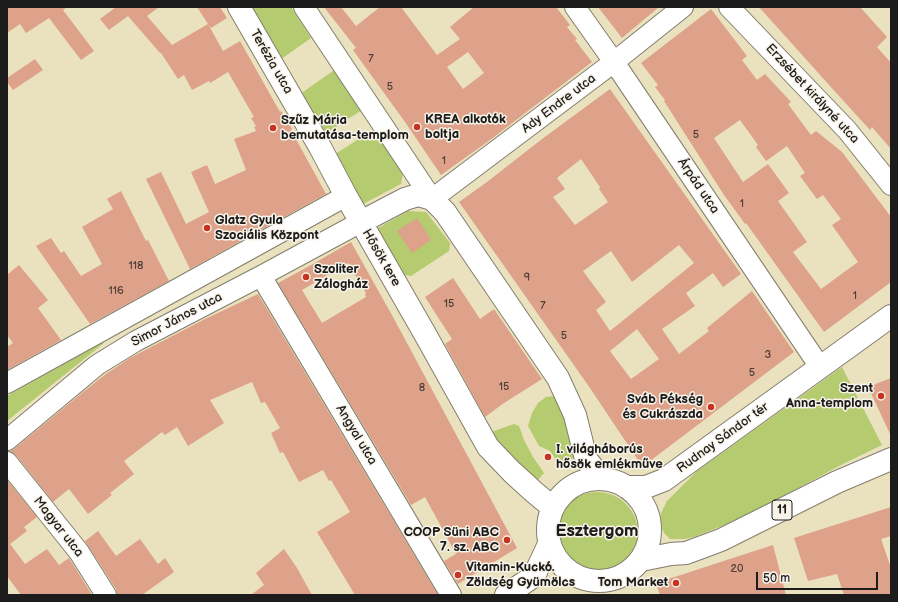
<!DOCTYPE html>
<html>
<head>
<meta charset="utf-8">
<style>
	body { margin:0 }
	#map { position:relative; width:898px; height:602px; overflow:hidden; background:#eae1be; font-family:"Balsamiq Sans",sans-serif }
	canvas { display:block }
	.frame { position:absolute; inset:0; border:8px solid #1c1c1c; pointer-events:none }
	.scale { position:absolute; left:756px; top:572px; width:122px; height:18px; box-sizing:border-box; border:2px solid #1c1c1c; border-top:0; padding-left:5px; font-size:12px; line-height:14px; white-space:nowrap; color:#1c1c1c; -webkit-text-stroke:3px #f7f3e8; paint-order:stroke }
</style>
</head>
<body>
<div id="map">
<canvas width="898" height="602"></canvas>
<div class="frame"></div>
<div class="scale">50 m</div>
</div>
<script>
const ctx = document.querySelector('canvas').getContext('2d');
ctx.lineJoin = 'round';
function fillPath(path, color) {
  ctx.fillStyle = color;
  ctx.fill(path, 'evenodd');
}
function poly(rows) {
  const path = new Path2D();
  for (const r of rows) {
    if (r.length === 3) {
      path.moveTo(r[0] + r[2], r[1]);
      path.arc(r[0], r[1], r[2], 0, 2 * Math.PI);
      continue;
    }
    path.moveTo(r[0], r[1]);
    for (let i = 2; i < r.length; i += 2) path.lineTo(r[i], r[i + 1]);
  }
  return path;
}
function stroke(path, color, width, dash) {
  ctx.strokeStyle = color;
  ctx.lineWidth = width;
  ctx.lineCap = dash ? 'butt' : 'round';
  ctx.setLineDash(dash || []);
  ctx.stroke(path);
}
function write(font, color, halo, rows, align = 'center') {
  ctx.font = font + ' "Balsamiq Sans",sans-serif';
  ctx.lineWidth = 3;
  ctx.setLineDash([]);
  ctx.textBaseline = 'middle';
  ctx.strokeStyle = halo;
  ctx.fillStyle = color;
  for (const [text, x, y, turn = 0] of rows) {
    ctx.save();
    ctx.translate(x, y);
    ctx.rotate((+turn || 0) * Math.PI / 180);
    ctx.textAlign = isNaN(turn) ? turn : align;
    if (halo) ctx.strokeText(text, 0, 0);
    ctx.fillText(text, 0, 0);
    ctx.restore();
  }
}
fillPath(poly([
	[246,7,291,7,311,38,277,62],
	[336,69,362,110,323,135,300,94],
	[373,130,382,137,403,173,401,184,363,204,359,202,332,156],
	[408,211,426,212,450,243,449,251,411,276,404,275,378,228],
	[103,342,104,343,7,421,7,396],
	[842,367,882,445,839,466,774,501,727,524,694,537,684,539,670,539,664,533,660,524,661,513,667,501,697,471],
	[554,396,558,402,568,426,576,457,558,463,550,451,539,446,528,426,532,413,538,403,546,397],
	[514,424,519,426,524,440,533,457,544,473,538,480,533,483,491,434,494,431],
	[597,533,41]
]), '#b4cb6f');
fillPath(poly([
	[7,7,67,7,63,10,94,51,81,60,49,18,26,33,20,24,7,33],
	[116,7,159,7,147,16,172,45,208,24,197,7,220,7,227,18,211,28,208,24,223,51,240,41,280,112,281,111,285,117,286,117,292,129,291,130,326,194,190,269,146,179,161,172,186,224,209,212,191,172,207,165,215,184,246,170,234,139,256,131,254,127,256,126,251,118,254,117,228,72,210,83,209,81,192,90,184,75,178,79,161,53,160,53,128,16,109,30,100,19],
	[324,7,341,7,356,26,380,7,401,7,437,55,460,39,450,27,474,7,556,7,570,25,567,27,577,39,575,40,592,62,490,140,441,175,405,122,353,50,356,48],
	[468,52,484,73,463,89,447,67],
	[598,7,659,7,622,38],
	[759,7,860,7,887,37,877,47,891,63,891,149,872,127,870,130,830,86],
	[711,9,747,56,742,60,757,80,765,74,791,102,788,104,811,135,816,131,842,152,891,217,891,282,824,332,746,223,745,224,724,195,664,101,665,100,655,87,658,85,641,63],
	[740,120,758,145,756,147,766,161,787,146,805,173,800,176,817,199,823,195,841,219,832,225,858,262,821,289,793,252,807,242,778,201,789,193,768,164,743,182,714,138],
	[35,59,43,70,13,90,7,82,7,78],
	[610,89,741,274,723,287,713,273,686,293,695,306,662,329,679,354,709,331,707,328,752,291,794,352,646,464,640,463,590,388,459,202,487,182,542,139],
	[581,159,600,187,599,189,608,202,575,225,553,197,565,189,557,178],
	[679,245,694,263,610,331,596,310,606,302,583,271,611,251,632,282],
	[637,329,659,359,631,379,610,351],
	[121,191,146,241,148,240,169,281,90,324,36,246,51,238,61,253,64,251,81,276,102,264,82,227,113,209,107,199],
	[417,218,431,240,412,253,397,231],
	[351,242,393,317,517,548,458,584,444,561,456,554,425,497,411,505,278,283,311,265],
	[348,263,366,293,365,294,366,297,322,323,302,290],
	[19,265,48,300,38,308,61,340,7,370,7,347,13,343,7,335,7,275],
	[453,278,480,319,494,309,542,379,504,403,485,417,445,344,452,339,425,297],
	[258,294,438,595,355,595,317,532,350,512,331,480,329,481,323,470,299,482,283,452,280,453,271,433,280,428,265,402,261,403,252,382,210,400,224,423,188,446,177,427,165,435,162,432,124,461,134,474,110,493,112,495,88,514,69,489,53,502,16,455,10,451,14,449,83,392,106,374,130,358,205,319],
	[891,378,891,436,868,387],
	[7,480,37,517,24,527,27,531,10,544,25,564,47,549,59,565,69,558,92,595,21,595,7,576],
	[891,507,891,536,881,539,891,568,891,595,844,595,837,574,808,581,794,538],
	[98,531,116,556,140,539,158,564,165,558,174,572,142,595,117,595,116,589,85,541],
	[773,545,786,595,660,595,656,583],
	[284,549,297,568,312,595,251,595,264,585,256,573]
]), '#dda289');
const minor = poly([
	[304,7,432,199,614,62,683,7],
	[575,7,614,62,820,367],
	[729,7,847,130,891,185],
	[261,276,451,595],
	[7,383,346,196],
	[7,440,97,365,136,341,261,276,361,222],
	[7,462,79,552,106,595]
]);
const major = poly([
	[239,7,320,147,346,196,425,334,488,447,512,472,534,492,552,507],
	[361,222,405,199,418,195,432,199,445,212,558,378,575,415,586,459,601,478],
	[599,530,51],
	[626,487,646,487,664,480,891,316],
	[641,560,671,554,686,553,721,540,837,482,891,459],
	[506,595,534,576,549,544]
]);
stroke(minor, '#837e6d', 22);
stroke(major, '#837e6d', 24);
stroke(minor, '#fff', 20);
stroke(major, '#fff', 22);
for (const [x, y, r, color] of [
	[417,127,4,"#c8321e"],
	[273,128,4,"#c8321e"],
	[207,228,4,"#c8321e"],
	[306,277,4,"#c8321e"],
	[881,396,4,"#c8321e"],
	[711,407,4,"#c8321e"],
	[548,457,4,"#c8321e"],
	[507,540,4,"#c8321e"],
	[458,575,4,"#c8321e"],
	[676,583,4,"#c8321e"]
]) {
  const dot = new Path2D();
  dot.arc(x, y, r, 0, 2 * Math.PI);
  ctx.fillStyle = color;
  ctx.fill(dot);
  stroke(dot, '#f7f3e8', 1.5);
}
write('11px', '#4c3e37', null, [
	["7",371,59],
	["5",390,87],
	["5",696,135],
	["1",444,161],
	["1",742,204],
	["118",136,266],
	["9",527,278],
	["116",116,291],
	["1",855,296],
	["15",449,304],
	["7",543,306],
	["5",564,336],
	["3",768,355],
	["5",752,373],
	["15",504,387],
	["8",422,388],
	["20",737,569]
]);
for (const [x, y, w] of [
	[782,510,20]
]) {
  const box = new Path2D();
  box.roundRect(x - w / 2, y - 10, w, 20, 3);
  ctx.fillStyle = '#f7f3e8';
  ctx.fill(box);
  stroke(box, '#1c1c1c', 1);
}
write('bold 12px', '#1c1c1c', null, [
	["11",782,510]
]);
write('13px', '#1c1c1c', '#f7f3e8', [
	["Terézia utca",271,62,60],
	["Erzsébet királyné utca",812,94,47],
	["Ady Endre utca",559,104,-37],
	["Árpád utca",698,186,56],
	["Hősök tere",381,258,60],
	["Simor János utca",177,320,-28],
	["Angyal utca",356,435,59],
	["Rudnay Sándor tér",723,438,-36],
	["Magyar utca",58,527,52]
]);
write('bold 13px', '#1c1c1c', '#f7f3e8', [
	["KREA alkotók",425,120],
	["boltja",425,135],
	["Szűz Mária",281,121],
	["bemutatása-templom",281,136],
	["Glatz Gyula",215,221],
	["Szociális Központ",215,236],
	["Szoliter",314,270],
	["Zálogház",314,285],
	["Szent",873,389,"right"],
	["Anna-templom",873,404,"right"],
	["Sváb Pékség",703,400,"right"],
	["és Cukrászda",703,415,"right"],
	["I. világháborús",556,450],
	["hősök emlékműve",556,465],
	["COOP Süni ABC",499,533,"right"],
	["7. sz. ABC",499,548,"right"],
	["Vitamin-Kuckó.",466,568],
	["Zöldség Gyümölcs",466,583],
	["Tom Market",668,583,"right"]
], 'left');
write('bold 17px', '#1c1c1c', '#f7f3e8', [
	["Esztergom",597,532]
]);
</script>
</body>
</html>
